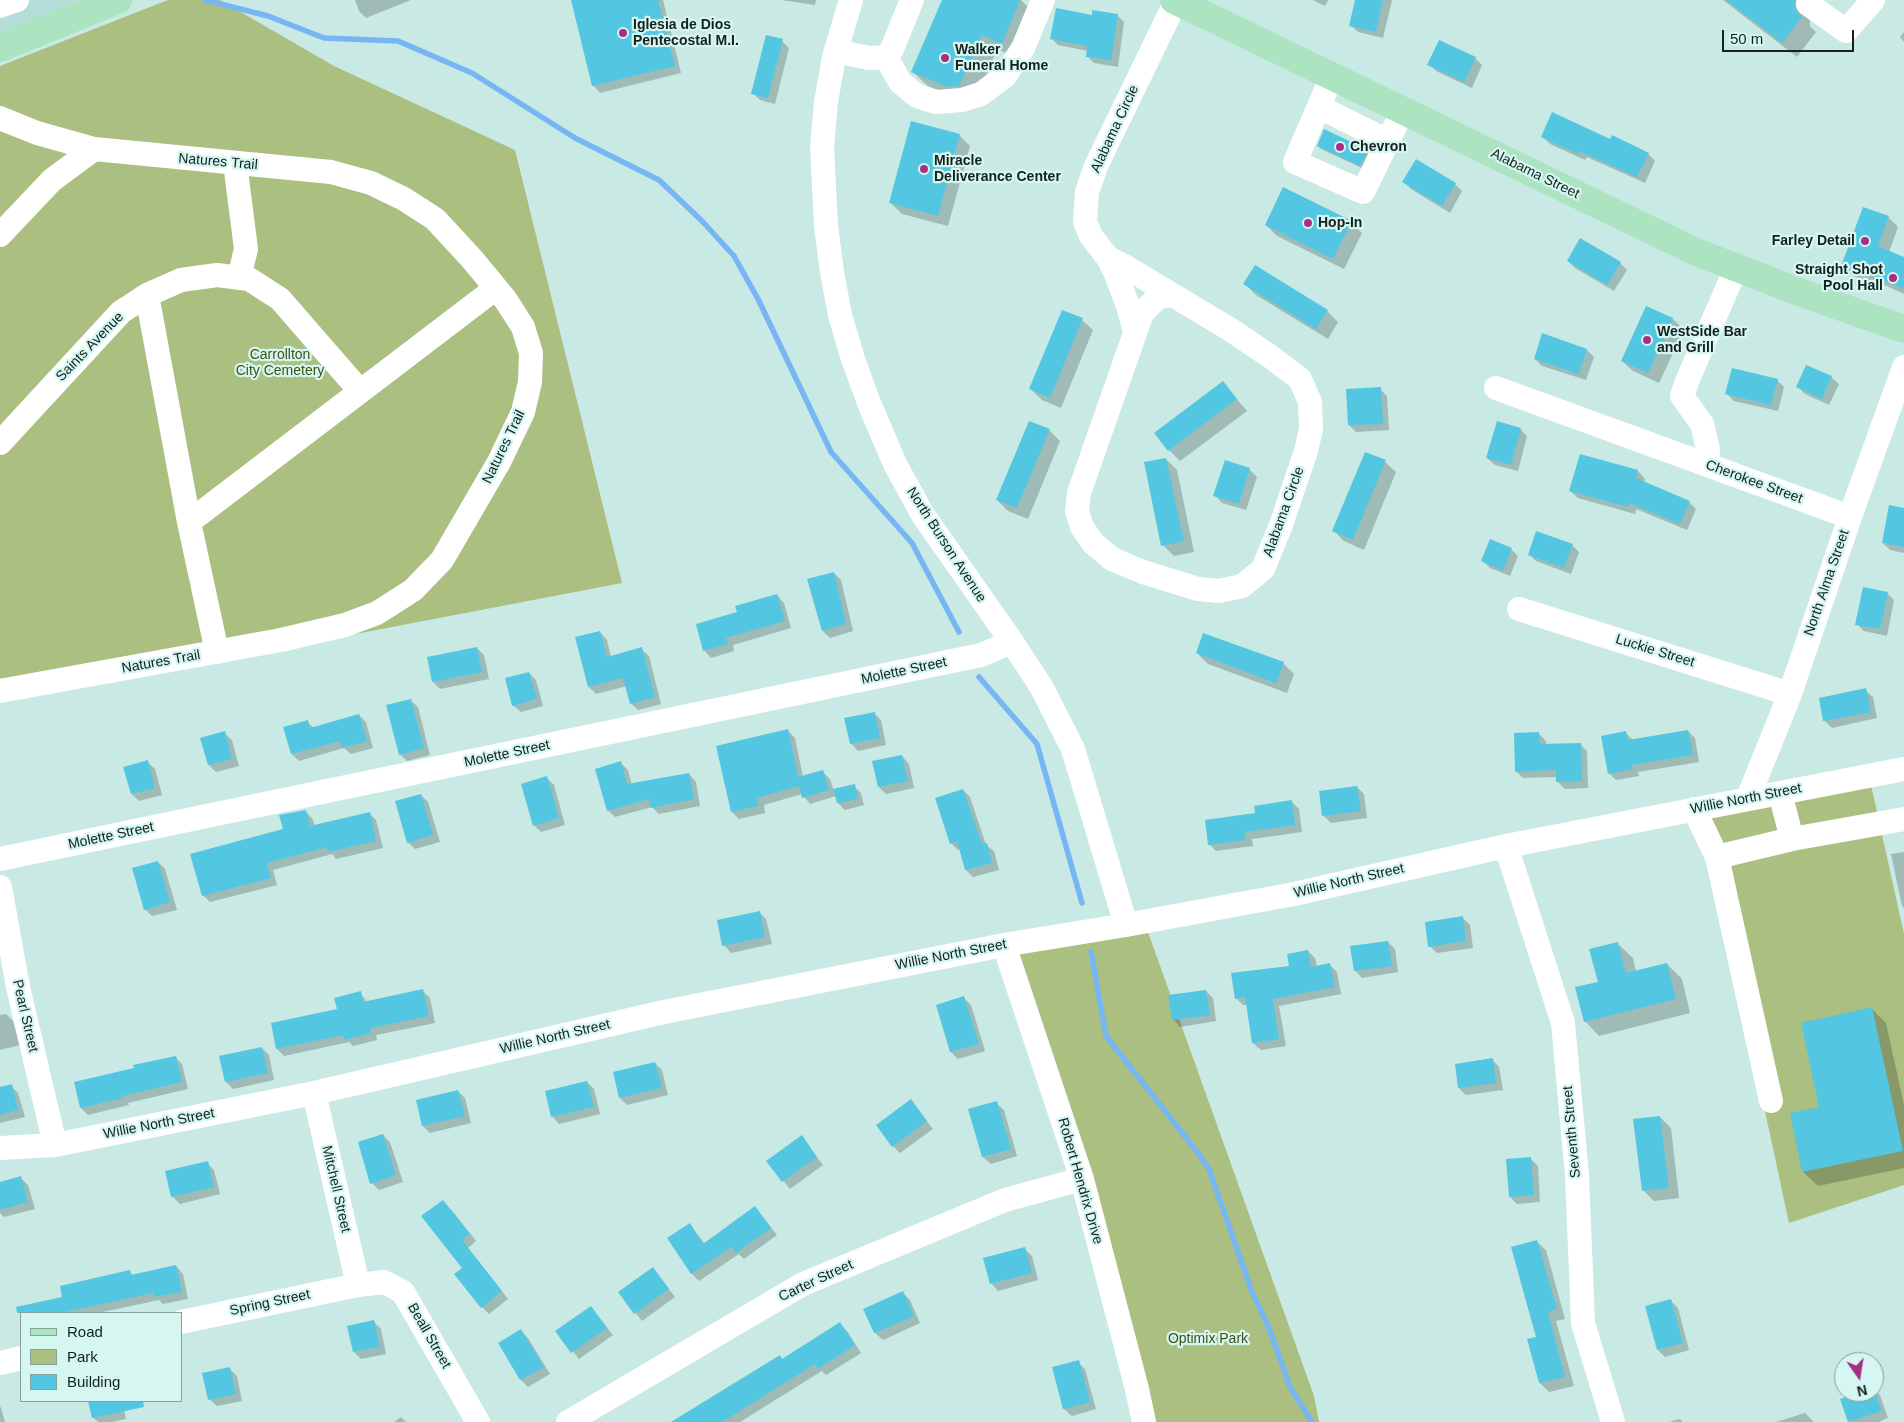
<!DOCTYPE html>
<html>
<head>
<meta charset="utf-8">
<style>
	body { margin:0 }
	#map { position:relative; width:1904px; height:1422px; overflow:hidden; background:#c8e9e4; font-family:Arial,sans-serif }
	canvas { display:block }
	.legend { position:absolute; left:20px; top:1312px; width:162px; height:90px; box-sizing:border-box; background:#d5f6f1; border:1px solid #88a19d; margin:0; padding:6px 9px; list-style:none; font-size:15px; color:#14211f }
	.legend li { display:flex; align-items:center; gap:10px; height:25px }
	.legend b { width:25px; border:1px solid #88a19d }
	.north { position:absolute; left:1834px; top:1352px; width:50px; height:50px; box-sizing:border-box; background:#d5f6f1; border:1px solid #88a19d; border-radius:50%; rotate:167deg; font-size:14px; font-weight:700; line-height:20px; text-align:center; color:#14211f }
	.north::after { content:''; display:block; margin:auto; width:18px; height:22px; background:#a72e85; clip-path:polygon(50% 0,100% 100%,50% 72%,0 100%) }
	.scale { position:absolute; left:1722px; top:30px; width:132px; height:22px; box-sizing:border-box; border:2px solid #14211f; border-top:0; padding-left:6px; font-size:15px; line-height:18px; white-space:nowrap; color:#14211f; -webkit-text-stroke:4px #d5f6f1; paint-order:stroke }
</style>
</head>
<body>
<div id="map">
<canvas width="1904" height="1422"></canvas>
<ul class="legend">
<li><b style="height:6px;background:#ace4c1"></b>Road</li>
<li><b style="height:14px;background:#aabf80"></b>Park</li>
<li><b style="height:14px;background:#53c6e2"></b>Building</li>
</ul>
<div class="north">N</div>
<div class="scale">50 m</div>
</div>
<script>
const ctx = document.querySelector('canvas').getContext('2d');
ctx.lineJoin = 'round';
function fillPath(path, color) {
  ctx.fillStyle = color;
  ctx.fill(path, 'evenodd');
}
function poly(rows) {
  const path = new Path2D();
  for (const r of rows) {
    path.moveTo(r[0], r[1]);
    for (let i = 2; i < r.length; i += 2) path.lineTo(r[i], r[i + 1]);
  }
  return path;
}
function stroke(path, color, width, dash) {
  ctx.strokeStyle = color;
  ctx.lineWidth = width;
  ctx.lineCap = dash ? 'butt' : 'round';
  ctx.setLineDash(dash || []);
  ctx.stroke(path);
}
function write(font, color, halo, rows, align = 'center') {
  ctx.font = font + ' Arial,sans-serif';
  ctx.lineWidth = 4.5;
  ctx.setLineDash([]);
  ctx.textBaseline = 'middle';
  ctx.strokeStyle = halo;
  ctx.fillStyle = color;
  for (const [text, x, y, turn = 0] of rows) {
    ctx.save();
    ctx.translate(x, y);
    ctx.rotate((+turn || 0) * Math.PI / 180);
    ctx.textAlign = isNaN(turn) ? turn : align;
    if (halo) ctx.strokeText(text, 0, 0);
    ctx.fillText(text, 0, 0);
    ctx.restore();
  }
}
fillPath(poly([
	[0,0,77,0,78,3,0,36]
]), '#b4ddd7');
fillPath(poly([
	[168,0,220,0,334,66,515,150,622,583,0,702,0,66],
	[1869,776,1904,934,1904,1185,1789,1223,1700,808],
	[1144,921,1314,1396,1319,1422,1144,1422,1004,945]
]), '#aabf80');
fillPath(poly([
	[355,0,411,0,366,18,359,11],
	[572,0,663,0,681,73,600,93,593,85],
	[781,0,816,0,815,5],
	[943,0,1021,0,1035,14,1016,57,997,49,975,101,964,101,928,86,913,72],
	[1313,0,1328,0,1325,6],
	[1357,0,1392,0,1383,38,1358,32,1351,25],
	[1723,0,1810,0,1810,26,1816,32,1797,57],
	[1117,15,1124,22,1118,67,1094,63,1087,56,1088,51,1058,45,1051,38,1093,16],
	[1904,32,1904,42,1900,37],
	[782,41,789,48,775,104,760,100,753,93],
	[1475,58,1482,65,1472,88,1436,71,1429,64],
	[959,135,970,146,948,226,902,214,891,203],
	[1542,136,1648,154,1655,161,1645,183,1587,157,1585,160,1550,144],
	[1318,146,1367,151,1371,154,1364,169,1321,149],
	[1416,161,1455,184,1462,191,1450,213,1411,189,1404,182],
	[1888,217,1898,227,1889,252,1904,258,1904,294,1878,282,1877,284,1853,276,1843,266],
	[1351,222,1362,233,1344,269,1277,236,1266,225],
	[1568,261,1620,263,1627,270,1614,291,1575,268],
	[1256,266,1327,311,1338,322,1328,339,1256,295,1245,284],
	[1646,308,1673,319,1684,330,1659,383,1633,371,1622,361],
	[1082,320,1093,330,1061,408,1042,400,1031,389],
	[1587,350,1594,357,1586,380,1542,366,1535,359],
	[1831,377,1839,384,1829,405,1805,394,1798,387],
	[1777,380,1784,387,1778,411,1734,401,1727,394],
	[1223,383,1247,411,1180,461,1169,450],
	[1380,389,1387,396,1389,430,1356,432,1349,425],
	[1520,429,1527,436,1518,471,1495,465,1487,458],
	[1049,430,1060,441,1028,519,1008,511,997,500],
	[1166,459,1177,470,1194,552,1174,556,1163,545],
	[1225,462,1250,470,1257,477,1246,510,1222,503,1215,495],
	[1385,462,1396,472,1364,550,1344,541,1333,530],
	[1638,471,1645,479,1644,483,1689,502,1696,509,1687,530,1636,509,1635,514,1578,498,1570,491],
	[1904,510,1904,553,1890,550,1883,543],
	[1572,545,1579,552,1571,574,1536,561,1529,554],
	[1511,549,1518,556,1510,576,1490,568,1483,561],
	[834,573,841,580,853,631,830,638,823,631],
	[1887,593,1894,600,1887,636,1864,631,1857,624],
	[777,595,784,603,791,628,733,645,734,651,711,658,704,650,738,613],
	[600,632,607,640,611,657,641,649,649,656,661,704,638,710,631,703,627,686,596,694,589,687],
	[477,648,484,655,489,679,440,689,433,682],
	[1197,653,1283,663,1294,674,1287,693,1208,664],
	[529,673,536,680,543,706,521,712,513,705],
	[1865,690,1873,697,1877,718,1832,728,1824,720],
	[410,700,418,707,430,755,407,761,400,754],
	[874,713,881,720,886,745,858,751,851,743],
	[359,715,366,722,373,748,351,754,344,748,299,761,292,754,285,728,307,722,314,728],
	[788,731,795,738,803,777,823,772,830,779,834,791,854,786,861,793,864,805,845,810,838,803,836,796,810,804,802,794,764,805,765,813,739,819,732,812],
	[1688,731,1695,738,1699,762,1638,772,1639,776,1616,780,1609,773,1626,733,1634,741],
	[224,733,232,740,239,766,216,772,209,765,202,739],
	[1539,734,1546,741,1546,745,1580,744,1587,751,1588,788,1565,789,1558,782,1557,777,1523,778,1516,771],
	[902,756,909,764,914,788,886,794,879,787],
	[147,762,155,769,162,795,139,801,132,794,125,768],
	[621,763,628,770,632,785,689,774,696,782,700,806,659,814,652,807,615,817,608,810],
	[547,778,554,785,565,825,541,832,534,825],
	[1357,787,1364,794,1367,818,1331,823,1324,816],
	[963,790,970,797,986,845,994,851,999,870,973,877,966,870,961,849,958,850,951,843],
	[421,795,428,802,440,842,415,849,408,842],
	[1291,801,1299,809,1302,832,1252,839,1253,846,1216,851,1209,844,1256,814],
	[305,811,312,818,315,826,369,813,376,820,383,848,336,859,332,854,273,870,277,885,210,902,203,895,284,830],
	[1904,852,1904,908,1902,906,1891,854],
	[158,862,165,869,177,910,152,916,145,909],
	[759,912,766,919,772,944,731,953,724,945],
	[1463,918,1470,925,1473,948,1437,953,1430,946],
	[1388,942,1395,949,1398,972,1362,978,1355,970],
	[1618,944,1633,958,1636,972,1667,964,1682,979,1690,1013,1599,1036,1585,1021,1599,983],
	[1308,951,1315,958,1317,967,1330,965,1337,972,1341,994,1279,1006,1286,1046,1261,1050,1253,1043,1247,1005,1243,1005,1236,998,1290,967],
	[423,991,430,998,435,1023,376,1035,377,1040,353,1046,349,1042,284,1056,277,1049,272,1024,339,1010,360,993,368,1003],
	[1206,991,1213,998,1216,1021,1180,1027,1173,1019],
	[964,998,971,1005,985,1051,958,1059,951,1052,938,1006],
	[1871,1008,1886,1023,1904,1105,1904,1168,1818,1186,1803,1172,1821,1108],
	[6,1014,13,1021,20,1045,0,1050,0,1015],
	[262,1048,269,1055,274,1080,233,1089,226,1082,221,1057],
	[175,1057,182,1064,188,1089,128,1103,129,1105,88,1115,81,1108,136,1069],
	[1492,1059,1499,1067,1503,1090,1466,1095,1459,1088,1456,1065],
	[655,1063,662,1070,668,1095,627,1105,620,1098],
	[587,1082,594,1089,600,1114,559,1124,552,1116],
	[11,1086,18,1093,25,1117,0,1123,0,1088],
	[458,1091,465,1098,471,1123,430,1133,423,1126],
	[911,1101,933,1129,900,1153,893,1146],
	[996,1103,1004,1110,1017,1156,991,1164,983,1157,970,1110],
	[1660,1117,1671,1128,1679,1198,1654,1201,1643,1190],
	[383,1135,390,1142,403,1182,379,1190,372,1183],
	[801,1137,823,1165,790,1189,768,1161],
	[1531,1159,1538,1166,1540,1202,1517,1204,1510,1197],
	[207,1163,214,1170,220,1194,180,1204,173,1197,167,1172],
	[21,1178,28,1185,35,1209,4,1217,0,1213,0,1183],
	[755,1207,777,1235,744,1259,739,1254,699,1281,692,1274,669,1238,690,1225,705,1244],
	[450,1208,476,1241,468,1248,508,1299,489,1314,482,1307],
	[1536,1241,1546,1250,1565,1319,1556,1321,1574,1386,1549,1392,1540,1383,1529,1340,1538,1338],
	[1025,1249,1032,1256,1038,1280,998,1291,991,1283],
	[176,1266,183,1274,188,1299,163,1304,159,1300,98,1313,23,1313,22,1307,64,1298,129,1271,134,1276],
	[653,1269,675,1297,642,1321,620,1293],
	[903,1293,910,1300,920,1323,883,1340,875,1333,865,1309],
	[1671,1301,1678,1308,1689,1350,1665,1357,1658,1350],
	[591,1307,613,1335,579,1359,557,1331],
	[374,1322,381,1329,386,1354,361,1359,354,1352],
	[840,1324,847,1331,861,1353,826,1375,822,1371,740,1422,692,1422,779,1356,783,1360],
	[521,1331,528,1338,550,1374,528,1387,521,1380,500,1344],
	[1078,1362,1085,1369,1096,1409,1072,1416,1064,1409,1054,1368],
	[230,1369,237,1376,242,1401,217,1406,209,1399],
	[1874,1390,1880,1395,1888,1418,1878,1422,1850,1422,1842,1399,1862,1392,1874,1392],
	[89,1401,122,1401,126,1419,112,1422,98,1422,93,1417],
	[0,1406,1,1408,5,1422,0,1422],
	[1805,1413,1814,1422,1776,1422],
	[401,1417,406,1422,394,1422],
	[1680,1419,1683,1422,1669,1422]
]), '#0003');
stroke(poly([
	[205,0,268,16,324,38,398,41,472,73,575,138,659,180,702,221,734,256,758,299,831,452,912,543,959,632],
	[979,677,1037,744,1082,903],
	[1091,952,1106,1036,1198,1153,1209,1169,1252,1292,1269,1328,1290,1387,1312,1422]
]), '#76b6f3', 5.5);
fillPath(poly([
	[571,0,658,0,675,66,592,86],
	[942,0,1020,0,1002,44,982,35,959,86,948,87,911,72],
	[1355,0,1383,0,1376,32,1349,26],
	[1726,0,1794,0,1796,10,1802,17,1782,43],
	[1056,8,1092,15,1092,10,1118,14,1111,60,1086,57,1087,46,1050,39],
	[766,35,783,39,768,98,751,94],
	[1439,40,1476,57,1464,82,1427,65],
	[1552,112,1610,139,1612,135,1649,153,1637,177,1579,151,1578,154,1541,137],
	[911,121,960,134,938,216,889,203],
	[1324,129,1368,150,1360,166,1317,146],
	[1416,159,1456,183,1442,206,1402,182],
	[1283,187,1352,221,1333,259,1265,225],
	[1863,207,1889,216,1878,246,1904,257,1904,289,1868,274,1867,275,1841,266],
	[1580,238,1621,262,1607,285,1567,261],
	[1255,265,1328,310,1316,329,1243,284],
	[1646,306,1673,318,1648,373,1621,361],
	[1062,310,1083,318,1050,398,1029,389],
	[1542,333,1587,349,1579,374,1534,359],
	[1806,365,1832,376,1822,399,1796,387],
	[1732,368,1778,379,1771,405,1725,394],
	[1223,381,1237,399,1168,451,1154,433],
	[1381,387,1383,424,1348,425,1346,389],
	[1029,421,1050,429,1017,508,996,500],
	[1497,421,1521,428,1511,465,1486,458],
	[1365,452,1386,460,1353,540,1332,531],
	[1580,454,1638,470,1636,478,1690,501,1680,524,1629,503,1628,507,1569,491],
	[1166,458,1184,541,1161,546,1144,462],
	[1225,460,1250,468,1239,504,1213,496],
	[1889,505,1904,508,1904,547,1882,543],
	[1536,531,1573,544,1564,568,1528,555],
	[1490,539,1512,548,1503,570,1481,561],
	[834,572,846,624,822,631,807,579],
	[1863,587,1888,592,1880,629,1855,625],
	[777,594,785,621,726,638,728,644,703,651,696,624,737,612,735,606],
	[600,631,607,657,642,647,655,697,630,704,623,678,588,687,575,637],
	[1203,633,1284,662,1276,683,1196,653],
	[477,647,482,672,432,682,427,657],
	[529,672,537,699,512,706,505,678],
	[1866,688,1871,712,1823,721,1819,698],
	[411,699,424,748,399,755,386,705],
	[875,712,880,738,850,744,844,718],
	[359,714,367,741,342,748,340,741,291,754,283,727,308,720,310,728],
	[788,729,798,777,823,770,829,790,802,798,799,786,757,798,759,806,731,812,716,746],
	[1688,730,1693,755,1632,765,1633,769,1608,774,1601,736,1626,731,1628,740],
	[225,731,232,759,208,765,200,738],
	[1539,732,1540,744,1581,743,1582,781,1556,782,1556,770,1515,772,1514,733],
	[902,755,908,781,878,787,872,761],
	[148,760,155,788,131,794,123,767],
	[621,761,627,784,689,773,694,799,651,808,649,799,607,811,595,769],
	[547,776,559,818,533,826,521,784],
	[855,784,858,799,837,803,833,789],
	[1357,786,1361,811,1322,816,1319,791],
	[963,789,982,844,987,843,992,863,965,870,957,841,950,844,935,798],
	[421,794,433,835,407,843,395,801],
	[1292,800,1295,825,1245,832,1246,840,1208,845,1205,820,1255,813,1254,806],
	[306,810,310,826,370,812,376,841,328,852,327,847,267,863,271,878,202,896,190,854,283,829,279,815],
	[158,861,170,902,144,910,132,868],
	[760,911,765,937,722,946,717,920],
	[1463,916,1466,941,1428,947,1425,922],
	[1388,941,1392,966,1354,971,1350,946],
	[1618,942,1626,973,1667,963,1676,999,1584,1022,1575,987,1598,982,1589,949],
	[1308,950,1311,967,1330,963,1335,987,1273,999,1279,1039,1252,1043,1245,997,1235,999,1231,973,1289,966,1287,954],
	[423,989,429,1016,370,1028,371,1033,344,1040,343,1035,276,1049,271,1023,337,1009,334,998,361,991,363,1002],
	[1206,990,1210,1015,1172,1020,1168,995],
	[964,996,979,1044,950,1052,936,1005],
	[1872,1007,1903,1151,1802,1172,1790,1113,1819,1107,1801,1023],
	[262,1047,268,1073,225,1082,219,1056],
	[176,1056,182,1082,122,1096,123,1098,80,1108,74,1082,134,1068,133,1065],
	[1493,1058,1496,1083,1458,1088,1455,1064],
	[655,1062,662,1088,619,1098,613,1072],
	[587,1081,594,1107,551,1117,545,1091],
	[12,1084,18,1110,0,1115,0,1087],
	[458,1090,465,1116,422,1126,416,1100],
	[911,1099,927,1121,892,1147,876,1125],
	[997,1101,1011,1149,982,1157,968,1109],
	[1660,1116,1669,1188,1642,1191,1633,1119],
	[383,1134,396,1175,370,1184,358,1142],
	[802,1135,817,1157,782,1182,766,1161],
	[1531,1157,1534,1195,1509,1197,1506,1159],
	[208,1161,214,1187,171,1197,165,1171],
	[21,1176,28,1202,0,1210,0,1182],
	[443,1200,470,1234,462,1240,502,1291,481,1308,454,1274,462,1268,421,1216],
	[755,1206,771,1228,736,1253,732,1247,691,1274,667,1238,690,1223,703,1244],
	[1537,1240,1557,1309,1548,1312,1565,1377,1539,1383,1527,1339,1536,1337,1511,1247],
	[1025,1247,1032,1273,990,1284,983,1258],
	[176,1265,182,1292,154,1297,153,1293,60,1313,17,1313,16,1307,62,1297,60,1286,130,1270,131,1275],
	[653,1267,669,1289,634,1314,618,1292],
	[903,1291,914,1316,874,1333,863,1309],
	[1671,1299,1683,1343,1657,1350,1645,1306],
	[591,1306,607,1328,571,1353,555,1331],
	[374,1320,380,1347,353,1352,347,1326],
	[840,1322,855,1345,818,1369,815,1364,722,1422,671,1422,780,1355,782,1359],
	[521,1329,544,1367,520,1380,498,1343],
	[1079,1360,1090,1402,1063,1409,1052,1367],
	[230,1367,236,1394,208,1400,202,1373],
	[1859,1392,1875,1392,1882,1411,1848,1422,1840,1399],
	[88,1401,143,1401,144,1407,92,1418]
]), '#53c6e2');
stroke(poly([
	[851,0,834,57,826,102,822,147,826,226,832,272,840,315,853,359,869,403,895,464,923,515,1012,642,1042,688,1073,749,1126,925],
	[1811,0,1808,4,1846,31,1873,0],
	[0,6,17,0],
	[836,51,869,58,886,57,892,49,912,0],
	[886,57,900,82,917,96,936,102,962,100,981,94,1005,76,1023,48,1043,0],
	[1332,76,1295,162,1363,192,1403,110],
	[1319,107,1388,141],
	[0,118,37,133,94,149,331,172,371,183,404,199,435,219,472,259,505,299,523,327,531,353,530,382,523,412,499,462,442,560,413,590,377,613,345,625,281,640,0,691],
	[235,163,246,249,239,278],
	[0,235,52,180,94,149],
	[1108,258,1126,267,1231,330,1271,357,1300,379,1310,402,1311,429,1306,451,1281,525,1263,569,1242,586,1219,591,1198,589,1143,572,1112,559,1093,543,1082,527,1077,511,1079,493,1142,313,1158,297,1173,295],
	[147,295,189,522,217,652],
	[1135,332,1128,306,1116,274,1108,258,1091,236,1085,222,1087,192,1096,166,1176,1],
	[1496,388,1850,517],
	[0,443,121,312,147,295,181,280,217,275,249,279,280,299,360,391],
	[1707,465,1708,449,1702,424,1682,396,1688,379,1736,268],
	[189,522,496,288],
	[1519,609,1790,694],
	[1780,793,1792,839],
	[1748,798,1790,694,1850,517,1904,367],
	[1694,809,1717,857],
	[1506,846,1563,1023,1577,1175,1583,1323,1613,1422],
	[0,859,981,655,1012,642],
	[0,887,18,987,55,1145],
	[1004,945,1082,1179,1137,1389,1144,1422],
	[314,1093,358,1285],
	[1771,1101,1717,857,1792,839,1904,819],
	[0,1148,55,1145,314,1093,664,1012,1004,945,1126,925,1294,894,1506,846,1904,769],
	[181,1322,358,1285,384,1282,403,1292,478,1422],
	[0,1363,21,1358],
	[568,1422,803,1284,1005,1200,1082,1179]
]), '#fff', 24);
stroke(poly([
	[1174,0,1696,252,1799,292,1904,329],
	[0,48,118,0]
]), '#ace4c1', 28);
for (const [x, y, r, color] of [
	[623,33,5,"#a72e85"],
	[945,58,5,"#a72e85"],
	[1340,147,5,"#a72e85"],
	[924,169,5,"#a72e85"],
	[1308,223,5,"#a72e85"],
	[1865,241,5,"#a72e85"],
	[1893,278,5,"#a72e85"],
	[1647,340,5,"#a72e85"]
]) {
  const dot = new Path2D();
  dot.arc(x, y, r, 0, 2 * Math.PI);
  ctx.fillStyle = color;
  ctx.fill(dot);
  stroke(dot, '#d5f6f1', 2);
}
write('bold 14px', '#14211f', '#d5f6f1', [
	["Iglesia de Dios",633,25],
	["Pentecostal M.I.",633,41],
	["Walker",955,50],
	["Funeral Home",955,66],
	["Chevron",1350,147],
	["Miracle",934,161],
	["Deliverance Center",934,177],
	["Hop-In",1318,223],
	["Farley Detail",1855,241,"right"],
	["Straight Shot",1883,270,"right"],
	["Pool Hall",1883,286,"right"],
	["WestSide Bar",1657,332],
	["and Grill",1657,348]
], 'left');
write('14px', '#14211f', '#d5f6f1', [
	["Alabama Circle",1115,129,-65],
	["Natures Trail",218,162,5],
	["Alabama Street",1535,174,26],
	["Saints Avenue",90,347,-46],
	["Natures Trail",504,447,-64],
	["Cherokee Street",1754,482,20],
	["Alabama Circle",1284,512,-70],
	["North Burson Avenue",946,545,57],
	["North Alma Street",1827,583,-71],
	["Luckie Street",1655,651,17],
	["Natures Trail",161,662,-10],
	["Molette Street",904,671,-12],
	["Molette Street",507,754,-12],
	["Willie North Street",1746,799,-11],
	["Molette Street",111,836,-12],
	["Willie North Street",1349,881,-13],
	["Willie North Street",951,955,-11],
	["Pearl Street",25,1016,77],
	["Willie North Street",555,1037,-13],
	["Willie North Street",159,1124,-11],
	["Seventh Street",1572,1132,-95],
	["Robert Hendrix Drive",1080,1181,74],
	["Mitchell Street",336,1189,77],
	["Carter Street",816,1281,-25],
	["Spring Street",270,1303,-12],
	["Beall Street",429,1336,60]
]);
write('14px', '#415218', '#d5f6f1', [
	["Carrollton",280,355],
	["City Cemetery",280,371],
	["Optimix Park",1208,1339]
]);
</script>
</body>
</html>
